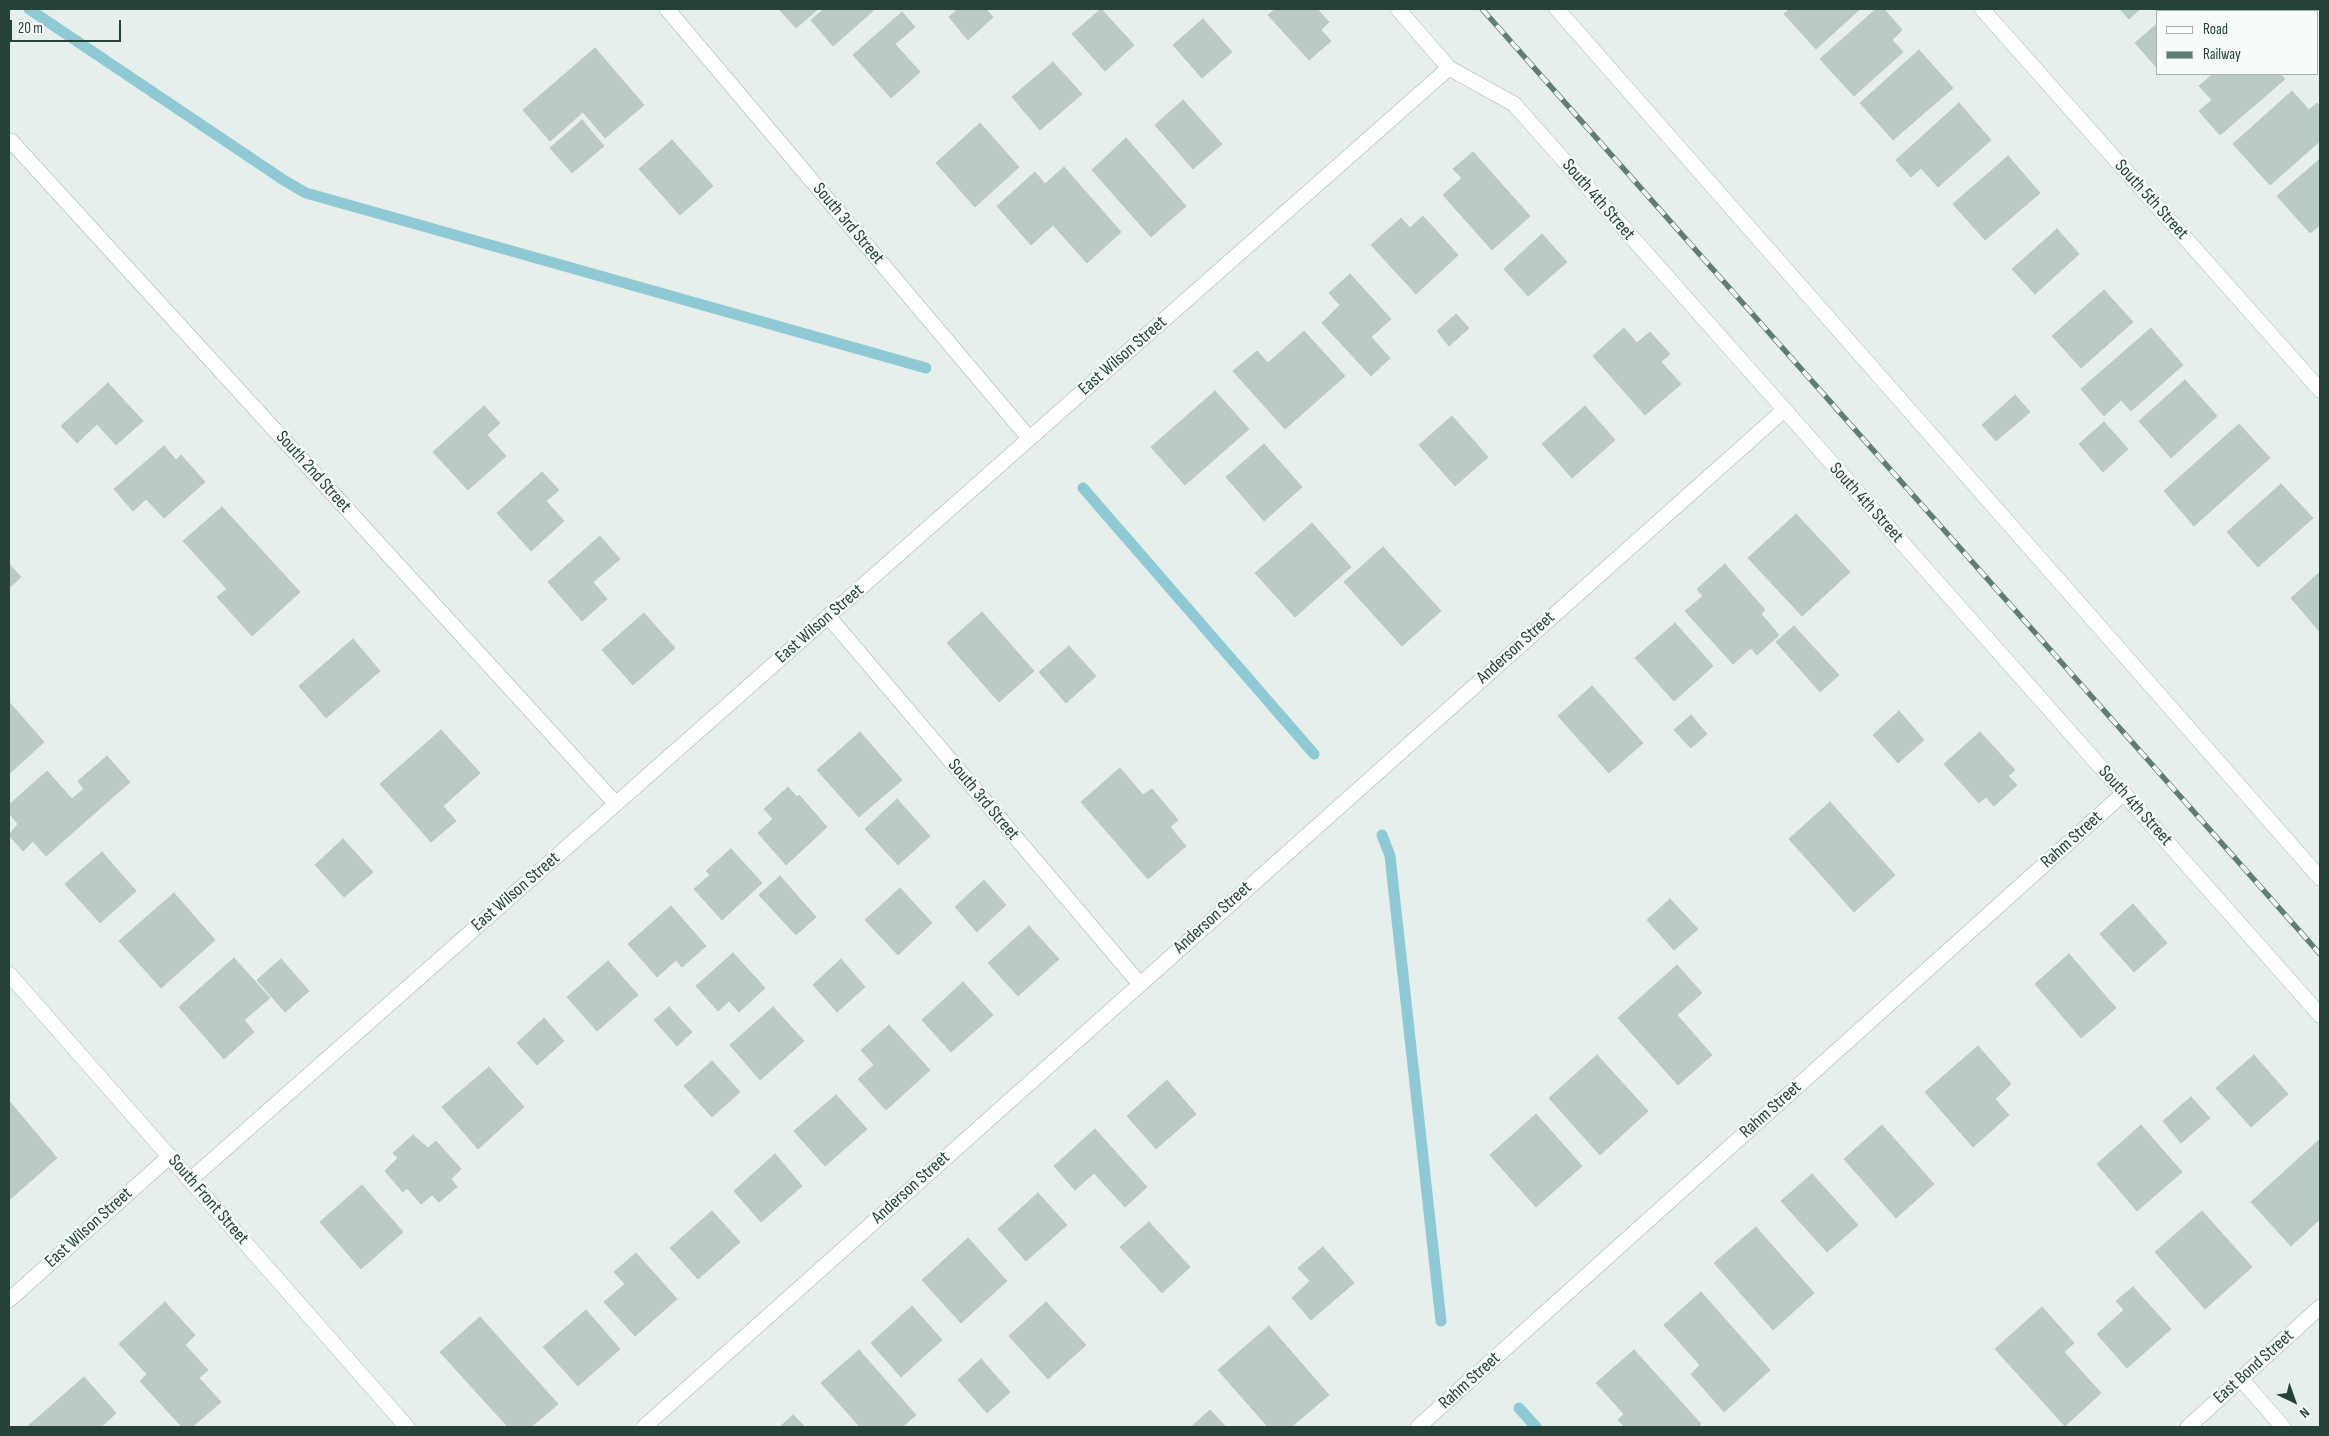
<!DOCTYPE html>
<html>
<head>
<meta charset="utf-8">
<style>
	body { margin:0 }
	#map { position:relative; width:2329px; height:1436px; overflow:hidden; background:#e6efeb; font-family:"Sofia Sans Condensed",sans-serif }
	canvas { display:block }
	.frame { position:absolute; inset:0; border:10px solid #24423a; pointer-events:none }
	.legend { position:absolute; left:2156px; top:10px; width:162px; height:65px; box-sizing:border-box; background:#f7fbf9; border:1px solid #a3b1ad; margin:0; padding:6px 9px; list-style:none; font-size:15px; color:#24423a }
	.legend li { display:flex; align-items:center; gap:10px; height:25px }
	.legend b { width:25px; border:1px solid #a3b1ad }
	.north { position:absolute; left:2269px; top:1376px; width:50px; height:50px; -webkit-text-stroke:4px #f7fbf9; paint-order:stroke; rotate:138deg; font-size:14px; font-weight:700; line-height:20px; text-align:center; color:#24423a }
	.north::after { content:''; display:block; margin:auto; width:18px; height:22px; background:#24423a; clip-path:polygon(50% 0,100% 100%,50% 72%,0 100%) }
	.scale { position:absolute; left:10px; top:20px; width:111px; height:22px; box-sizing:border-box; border:2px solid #24423a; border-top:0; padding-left:6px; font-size:15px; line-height:18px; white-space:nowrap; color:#24423a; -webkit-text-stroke:4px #f7fbf9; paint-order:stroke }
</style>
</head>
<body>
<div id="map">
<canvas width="2329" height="1436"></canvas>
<div class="frame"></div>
<ul class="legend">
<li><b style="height:6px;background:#fff"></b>Road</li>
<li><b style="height:6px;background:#5f7d75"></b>Railway</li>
</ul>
<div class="north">N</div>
<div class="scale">20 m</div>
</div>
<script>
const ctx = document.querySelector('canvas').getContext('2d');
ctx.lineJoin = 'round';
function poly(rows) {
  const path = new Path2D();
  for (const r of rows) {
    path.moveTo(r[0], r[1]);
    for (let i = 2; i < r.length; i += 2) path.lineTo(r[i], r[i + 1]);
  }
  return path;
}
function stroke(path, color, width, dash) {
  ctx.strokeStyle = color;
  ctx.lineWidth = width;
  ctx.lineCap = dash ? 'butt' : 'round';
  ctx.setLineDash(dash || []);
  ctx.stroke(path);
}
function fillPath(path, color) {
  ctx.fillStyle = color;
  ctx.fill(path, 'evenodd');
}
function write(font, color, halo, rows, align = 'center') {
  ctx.font = font + ' "Sofia Sans Condensed",sans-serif';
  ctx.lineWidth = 4.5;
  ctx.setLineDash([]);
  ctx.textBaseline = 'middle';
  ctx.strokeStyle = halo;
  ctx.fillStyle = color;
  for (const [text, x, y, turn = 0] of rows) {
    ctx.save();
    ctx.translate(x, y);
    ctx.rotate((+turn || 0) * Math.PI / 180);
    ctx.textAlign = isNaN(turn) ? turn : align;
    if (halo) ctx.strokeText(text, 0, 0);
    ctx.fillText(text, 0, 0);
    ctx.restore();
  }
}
stroke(poly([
	[29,9,285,181,306,193,926,368],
	[1083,488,1314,754],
	[1382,835,1390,856,1441,1321],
	[1519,1408,1536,1427]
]), '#8ec9d4', 11);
const building = poly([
	[779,9,818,9,796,28,779,9],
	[824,9,871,9,873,11,833,46,811,20,824,9],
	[958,9,986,9,993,17,968,40,949,17,958,9],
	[1101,9,1134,45,1105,71,1072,34,1101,9],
	[1276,9,1317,9,1329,22,1321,30,1331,41,1309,60,1268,15,1276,9],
	[1790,9,1860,9,1816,49,1784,14,1790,9],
	[1876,9,1884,9,1902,30,1892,40,1903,52,1854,96,1820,59,1876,9],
	[2120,9,2140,9,2129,19,2120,9],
	[2174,9,2222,9,2224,11,2171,11,2174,9],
	[902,12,915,27,895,44,920,72,891,98,853,55,902,12],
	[1203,19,1232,52,1202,78,1173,45,1203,19],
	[2158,23,2158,69,2135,43,2158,23],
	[595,48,644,105,605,138,583,112,550,141,523,110,595,48],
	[1919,50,1953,88,1893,140,1860,103,1919,50],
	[1053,62,1082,94,1040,130,1012,97,1053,62],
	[2213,74,2280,74,2285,79,2220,135,2199,111,2212,100,2199,86,2213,74],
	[2292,91,2309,110,2317,103,2320,107,2320,141,2270,185,2233,144,2292,91],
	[1183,100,1222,144,1193,169,1155,125,1183,100],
	[1959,103,1991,140,1938,187,1921,168,1911,177,1896,160,1959,103],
	[582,120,604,146,572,173,550,148,582,120],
	[980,123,1019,167,975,207,936,163,980,123],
	[1126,138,1186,206,1151,237,1092,170,1126,138],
	[672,140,713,186,680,215,639,169,672,140],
	[1473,152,1530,216,1492,250,1443,195,1462,178,1453,169,1473,152],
	[2008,156,2040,193,1985,240,1953,204,2008,156],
	[2320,159,2320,225,2310,233,2277,196,2320,159],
	[1064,167,1121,232,1087,263,1053,225,1031,245,997,206,1035,172,1045,184,1064,167],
	[1423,216,1458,255,1416,294,1371,245,1401,218,1410,228,1423,216],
	[2057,229,2079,254,2035,294,2012,269,2057,229],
	[1542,234,1567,262,1528,296,1504,269,1542,234],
	[1350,274,1391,319,1371,337,1390,358,1371,376,1322,323,1340,305,1329,293,1350,274],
	[2104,290,2133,322,2081,368,2052,336,2104,290],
	[1456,314,1469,328,1449,346,1437,331,1456,314],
	[1624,328,1637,343,1650,332,1670,354,1661,362,1681,384,1645,415,1593,356,1624,328],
	[2151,328,2183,365,2131,411,2121,400,2104,416,2081,389,2151,328],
	[1304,331,1345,376,1285,429,1233,371,1257,351,1268,363,1304,331],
	[2185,380,2217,416,2171,458,2139,421,2185,380],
	[108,383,143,421,116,445,97,424,77,443,61,426,108,383],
	[1215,391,1249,429,1185,485,1151,447,1215,391],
	[2015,395,2030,412,1996,441,1982,425,2015,395],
	[484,406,500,423,487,435,506,456,468,490,433,452,484,406],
	[1585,406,1615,440,1572,478,1542,444,1585,406],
	[1452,416,1488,457,1455,486,1419,445,1452,416],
	[2104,422,2128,449,2103,472,2079,444,2104,422],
	[2239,424,2270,458,2194,526,2164,491,2239,424],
	[1264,444,1302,487,1264,521,1226,477,1264,444],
	[164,446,176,460,181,455,205,482,164,518,146,499,133,511,114,489,164,446],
	[542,472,559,490,546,501,564,521,531,551,497,513,542,472],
	[2281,484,2313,518,2258,567,2227,532,2281,484],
	[222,507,300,592,252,636,217,597,227,589,183,541,222,507],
	[1796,514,1850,572,1802,616,1748,558,1796,514],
	[1312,523,1351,567,1295,617,1255,573,1312,523],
	[600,536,620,559,593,582,607,599,582,621,548,582,600,536],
	[1383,547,1441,611,1402,646,1344,582,1383,547],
	[9,564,21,577,9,588,9,564],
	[1725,564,1765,610,1761,614,1779,635,1757,655,1751,648,1733,664,1685,611,1703,596,1697,589,1725,564],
	[2320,572,2320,632,2291,598,2320,572],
	[982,612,1034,671,999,702,947,643,982,612],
	[644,613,675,648,633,685,602,650,644,613],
	[1675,623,1713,666,1674,701,1635,658,1675,623],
	[1794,626,1839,675,1820,692,1776,642,1794,626],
	[353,639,380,671,326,718,299,686,353,639],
	[1069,646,1096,676,1066,703,1039,672,1069,646],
	[1592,686,1643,743,1609,773,1558,716,1592,686],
	[9,702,44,742,9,774,9,702],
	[1899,711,1924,740,1898,763,1873,735,1899,711],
	[1691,715,1707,734,1691,748,1674,730,1691,715],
	[441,730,480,773,443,806,456,821,431,842,380,784,441,730],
	[860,732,902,780,859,817,817,770,860,732],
	[1980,732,2015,770,2008,776,2017,785,1994,806,1986,797,1979,803,1944,764,1980,732],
	[107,756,130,782,46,856,33,841,23,851,9,835,18,824,9,813,9,805,47,771,72,799,84,789,78,781,107,756],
	[1120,768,1143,795,1152,789,1178,820,1170,827,1186,846,1148,879,1081,802,1120,768],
	[788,787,797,797,799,795,827,827,786,865,758,833,773,819,764,809,788,787],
	[897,799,930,836,898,865,865,829,897,799],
	[1830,802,1895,875,1854,912,1789,839,1830,802],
	[343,839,373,872,344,897,315,865,343,839],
	[731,849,762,883,722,920,694,889,710,875,706,871,731,849],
	[102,852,136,891,100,923,65,884,102,852],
	[780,876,816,917,796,935,759,895,780,876],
	[984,880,1006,905,977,932,955,907,984,880],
	[900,888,932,923,898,955,865,920,900,888],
	[174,893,215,940,161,988,119,941,174,893],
	[1670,899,1698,929,1674,950,1647,920,1670,899],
	[2133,904,2167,943,2134,972,2100,934,2133,904],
	[671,906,706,946,682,967,676,960,657,977,628,944,671,906],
	[1029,926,1059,959,1018,996,988,963,1029,926],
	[733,953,765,988,739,1012,729,1001,718,1011,696,986,733,953],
	[2069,954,2116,1008,2081,1038,2035,984,2069,954],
	[234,958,270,998,244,1020,254,1032,224,1059,179,1007,234,958],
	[281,959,309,991,285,1012,257,980,281,959],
	[841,959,865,987,837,1012,813,985,841,959],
	[608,961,638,995,597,1031,567,997,608,961],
	[1677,965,1702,993,1677,1015,1712,1055,1678,1085,1618,1018,1677,965],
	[963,982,993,1015,951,1052,922,1020,963,982],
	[669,1007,692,1032,677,1046,654,1020,669,1007],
	[773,1007,804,1041,760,1080,730,1045,773,1007],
	[544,1018,564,1041,537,1065,517,1043,544,1018],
	[889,1025,930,1070,886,1110,858,1079,874,1065,861,1050,889,1025],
	[1978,1046,2011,1084,1995,1099,2009,1115,1973,1147,1925,1092,1978,1046],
	[1597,1055,1648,1111,1600,1155,1549,1098,1597,1055],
	[2254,1055,2288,1094,2251,1127,2216,1088,2254,1055],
	[712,1061,740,1092,712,1117,684,1086,712,1061],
	[489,1067,524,1107,478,1149,442,1107,489,1067],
	[1167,1080,1196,1114,1156,1149,1127,1116,1167,1080],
	[836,1095,867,1129,825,1166,794,1131,836,1095],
	[2191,1097,2210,1118,2181,1143,2163,1121,2191,1097],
	[9,1101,57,1158,9,1200,9,1101],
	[1536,1114,1582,1166,1536,1207,1490,1155,1536,1114],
	[1882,1125,1934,1184,1896,1218,1844,1159,1882,1125],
	[2141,1125,2182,1172,2137,1211,2097,1164,2141,1125],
	[1095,1129,1147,1187,1125,1207,1094,1173,1075,1190,1054,1166,1095,1129],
	[413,1135,428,1148,436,1141,461,1169,451,1179,457,1187,439,1202,432,1195,421,1204,407,1188,403,1192,385,1171,398,1158,393,1153,413,1135],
	[2320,1139,2320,1219,2291,1246,2251,1202,2320,1139],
	[775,1154,802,1186,761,1222,734,1191,775,1154],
	[1812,1174,1858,1225,1827,1252,1781,1201,1812,1174],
	[362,1185,403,1232,361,1269,320,1222,362,1185],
	[1038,1193,1067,1225,1026,1261,998,1229,1038,1193],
	[712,1211,740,1242,698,1279,670,1248,712,1211],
	[2202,1211,2252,1267,2205,1309,2155,1252,2202,1211],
	[1149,1222,1190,1267,1162,1293,1120,1247,1149,1222],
	[1756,1227,1814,1293,1773,1330,1714,1263,1756,1227],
	[968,1238,1007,1281,961,1323,922,1280,968,1238],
	[1323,1247,1354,1283,1311,1320,1292,1298,1310,1281,1298,1268,1323,1247],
	[636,1253,677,1299,635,1336,604,1302,625,1284,614,1272,636,1253],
	[2133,1287,2171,1329,2127,1368,2097,1334,2124,1310,2116,1301,2133,1287],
	[1701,1292,1770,1370,1724,1412,1691,1374,1700,1365,1664,1325,1701,1292],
	[165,1302,195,1335,185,1345,208,1370,199,1378,221,1402,192,1427,182,1427,140,1381,147,1374,119,1344,165,1302],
	[1046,1302,1086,1345,1048,1379,1009,1336,1046,1302],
	[912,1306,942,1340,901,1377,871,1343,912,1306],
	[2042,1307,2074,1343,2064,1352,2101,1393,2065,1426,1995,1349,2042,1307],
	[586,1310,620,1349,578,1386,543,1347,586,1310],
	[480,1317,558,1404,531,1427,508,1427,440,1352,480,1317],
	[1269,1326,1329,1395,1291,1427,1268,1427,1218,1370,1269,1326],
	[859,1350,916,1415,902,1427,860,1427,821,1383,859,1350],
	[1634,1350,1701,1424,1698,1427,1625,1427,1618,1420,1624,1414,1596,1383,1634,1350],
	[981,1359,1010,1392,987,1413,958,1380,981,1359],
	[84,1377,116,1413,101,1427,27,1427,84,1377],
	[1210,1410,1226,1427,1191,1427,1210,1410],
	[793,1415,805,1427,780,1427,793,1415]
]);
fillPath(building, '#bbcac4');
stroke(building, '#b8c9c2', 1);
const street = poly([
	[667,9,1029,438],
	[1398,9,1449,68,1514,104,2320,1015],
	[1557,9,2320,878],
	[1982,9,2320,390],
	[11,141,616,804],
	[828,616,1139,983],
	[190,1180,1449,68],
	[9,1300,170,1156],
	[2241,1379,2283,1427],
	[644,1427,1784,410],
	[1418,1427,2124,793],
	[2188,1427,2320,1307]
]);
const secondary = poly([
	[9,974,407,1427]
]);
stroke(street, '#a8b8b2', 16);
stroke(secondary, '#a4bbb3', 16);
stroke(street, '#fff', 15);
stroke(secondary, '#fff', 15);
const rail = poly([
	[1482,9,2320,954]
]);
stroke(rail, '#5f7d75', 5.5);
stroke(rail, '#f7fbf9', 4, [11]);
write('18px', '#24423a', '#f7fbf9', [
	["South 4th Street",1598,200,49],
	["South 5th Street",2151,200,48],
	["South 3rd Street",848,224,50],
	["East Wilson Street",1123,356,-41],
	["South 2nd Street",313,472,48],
	["South 4th Street",1866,503,48],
	["East Wilson Street",820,624,-41],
	["Anderson Street",1516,648,-42],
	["South 3rd Street",983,800,50],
	["South 4th Street",2135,806,48],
	["Rahm Street",2072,840,-42],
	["East Wilson Street",516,892,-41],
	["Anderson Street",1213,918,-42],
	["Rahm Street",1771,1110,-42],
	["Anderson Street",911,1188,-42],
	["South Front Street",208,1200,49],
	["East Wilson Street",89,1228,-42],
	["East Bond Street",2254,1367,-42],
	["Rahm Street",1470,1381,-42]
]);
</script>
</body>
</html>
